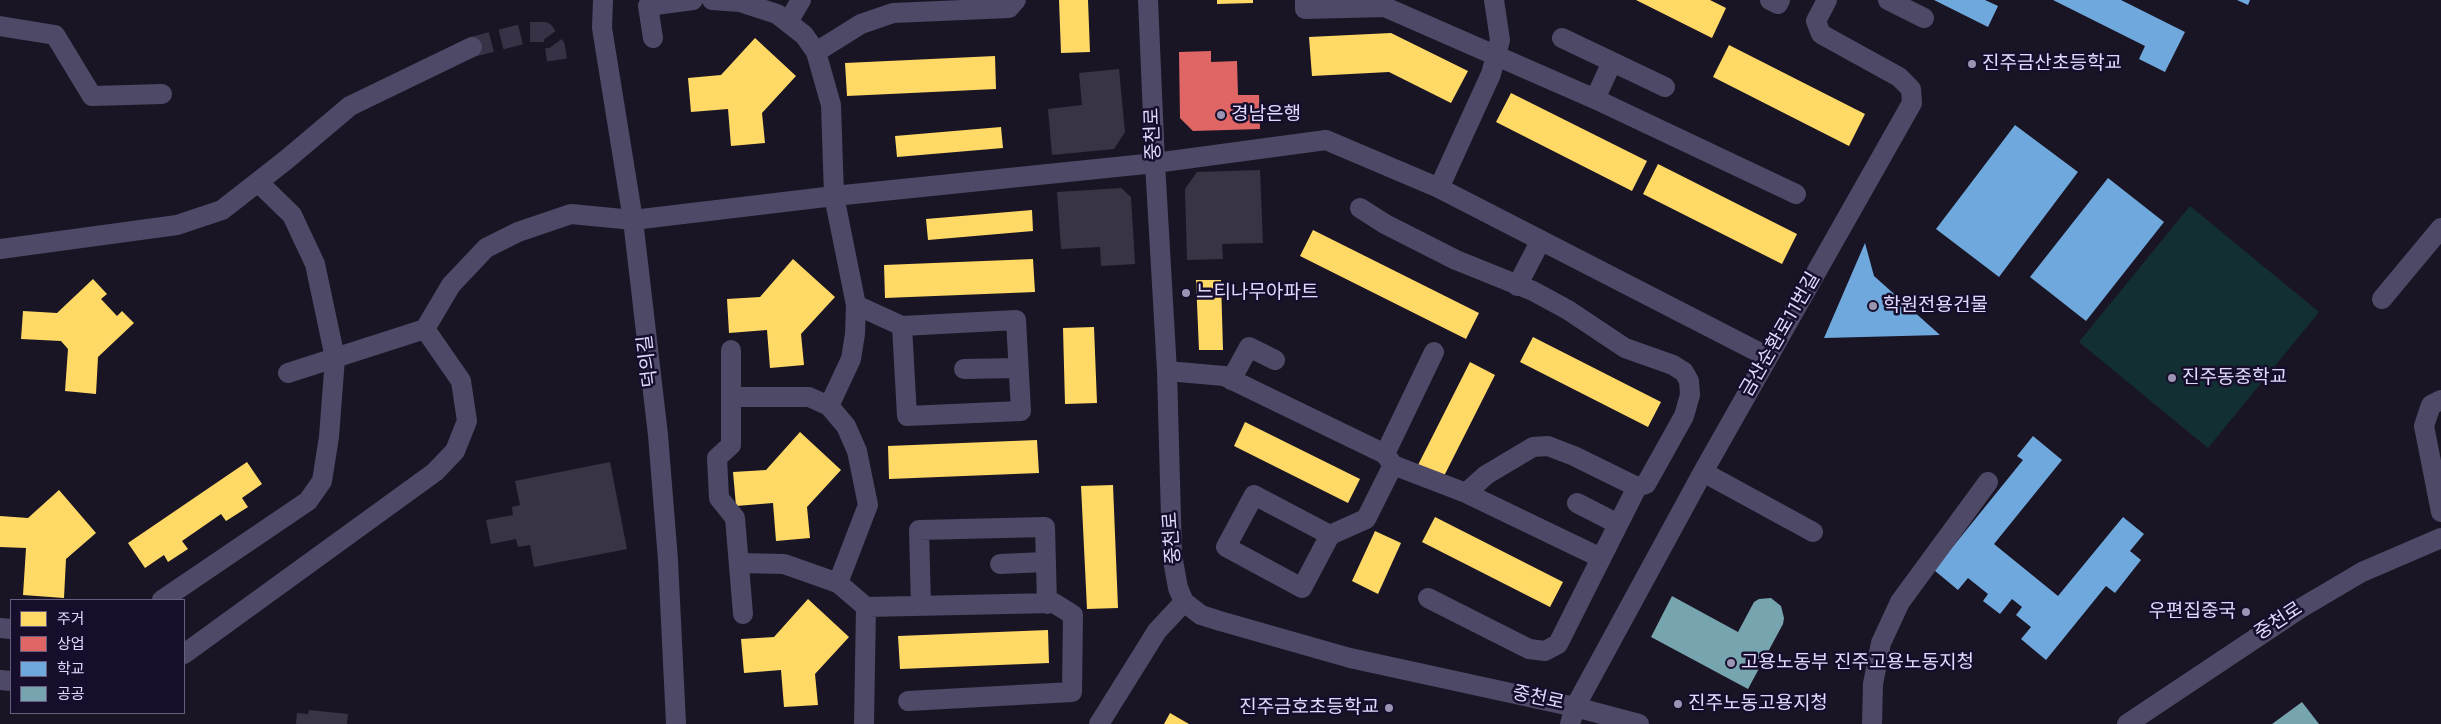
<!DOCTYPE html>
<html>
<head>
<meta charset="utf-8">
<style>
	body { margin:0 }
	#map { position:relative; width:2441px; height:724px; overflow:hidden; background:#1a1525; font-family:Jost,"Noto Sans KR",sans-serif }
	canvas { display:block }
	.legend { position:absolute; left:10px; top:599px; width:175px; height:115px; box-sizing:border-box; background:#170e2c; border:1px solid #685f80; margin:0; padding:6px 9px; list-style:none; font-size:15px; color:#e1d9ff }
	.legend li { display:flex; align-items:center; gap:10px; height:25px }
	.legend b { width:25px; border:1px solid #685f80 }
</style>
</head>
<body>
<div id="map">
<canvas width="2441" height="724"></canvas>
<ul class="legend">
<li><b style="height:14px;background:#ffd966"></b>주거</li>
<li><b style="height:14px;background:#e06666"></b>상업</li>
<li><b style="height:14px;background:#6fa8dc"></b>학교</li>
<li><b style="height:14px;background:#76a5af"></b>공공</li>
</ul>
</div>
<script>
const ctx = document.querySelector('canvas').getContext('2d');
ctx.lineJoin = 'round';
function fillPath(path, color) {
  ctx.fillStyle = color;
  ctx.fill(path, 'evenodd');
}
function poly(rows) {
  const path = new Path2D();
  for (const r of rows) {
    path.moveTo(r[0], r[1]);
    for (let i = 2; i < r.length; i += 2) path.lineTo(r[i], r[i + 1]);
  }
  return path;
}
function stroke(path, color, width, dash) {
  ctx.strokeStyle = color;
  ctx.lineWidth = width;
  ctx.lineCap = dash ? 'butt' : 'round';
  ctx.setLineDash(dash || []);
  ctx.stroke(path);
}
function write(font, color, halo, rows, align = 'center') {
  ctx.font = font + ' Jost,"Noto Sans KR",sans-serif';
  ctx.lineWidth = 5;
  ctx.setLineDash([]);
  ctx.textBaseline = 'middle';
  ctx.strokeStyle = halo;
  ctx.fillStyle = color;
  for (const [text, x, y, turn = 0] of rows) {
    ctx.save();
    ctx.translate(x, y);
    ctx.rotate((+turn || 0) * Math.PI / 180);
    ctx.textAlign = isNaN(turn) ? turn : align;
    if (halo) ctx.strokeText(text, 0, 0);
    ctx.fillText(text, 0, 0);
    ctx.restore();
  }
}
fillPath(poly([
	[2190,206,2319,312,2208,448,2079,342]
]), '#123034');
fillPath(poly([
	[1059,0,1088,0,1090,52,1061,53],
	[1217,0,1253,0,1253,3,1217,4],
	[1636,0,1710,0,1726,8,1712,38],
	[1391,33,1468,71,1451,103,1389,72,1312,76,1309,37],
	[755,38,796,76,762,113,765,143,731,146,728,109,691,112,688,78,721,75],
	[1729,45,1865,114,1849,146,1713,77],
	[995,56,996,89,847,96,845,63],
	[1511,93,1647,161,1632,191,1496,122],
	[1001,127,1003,148,897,157,895,136],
	[1658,164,1797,234,1782,264,1643,194],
	[1032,210,1033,231,928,240,926,219],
	[1313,230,1479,313,1466,339,1300,256],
	[793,259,835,297,801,334,804,365,770,368,767,330,729,333,727,299,760,297],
	[1033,259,1035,292,885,298,884,265],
	[93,279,107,294,101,299,117,316,122,311,134,323,98,357,96,394,65,391,68,349,61,341,21,339,23,311,57,313],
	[1196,280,1221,280,1223,350,1199,350],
	[1094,327,1097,403,1065,404,1063,328],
	[1533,337,1661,402,1648,427,1520,362],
	[1470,362,1495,375,1443,478,1418,465],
	[1245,422,1360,479,1348,503,1234,446],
	[800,432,841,470,807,507,810,538,776,541,773,503,736,506,733,472,766,470],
	[1037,440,1039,473,889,479,888,446],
	[247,462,262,484,242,498,248,507,226,521,221,514,182,541,188,549,168,562,164,555,145,568,128,543],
	[1113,485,1118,608,1087,609,1081,486],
	[59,490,96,533,66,559,64,598,23,595,26,548,0,547,0,516,28,518],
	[1435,517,1563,582,1550,607,1422,542],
	[1375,531,1401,543,1378,594,1352,581],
	[808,599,849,637,815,674,818,705,784,707,781,670,744,673,741,639,774,637],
	[1048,630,1049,663,900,669,898,636],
	[1170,713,1189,724,1164,724]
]), '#ffd966');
fillPath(poly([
	[1211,51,1211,62,1237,61,1238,95,1259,95,1260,129,1193,131,1180,118,1179,52]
]), '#e06666');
fillPath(poly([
	[1934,0,1985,0,1998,6,1988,27],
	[2053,0,2121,0,2185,32,2165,72,2139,59,2145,46],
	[2237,0,2250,0,2248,5],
	[2015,125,2078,172,1999,277,1936,229],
	[2108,178,2164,222,2086,321,2030,277],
	[1865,243,1874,276,1940,335,1824,338],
	[2033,436,2062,460,1994,544,2058,596,2123,517,2144,534,2130,551,2141,560,2115,593,2106,586,2046,660,2021,639,2031,627,2016,615,2022,607,2012,599,2000,614,1983,601,1988,594,1968,578,1958,590,1934,570,2023,460,2017,456]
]), '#6fa8dc');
fillPath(poly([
	[1672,596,1738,632,1754,602,1759,599,1771,598,1781,606,1784,618,1783,624,1748,689,1651,637],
	[2302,702,2319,724,2272,724]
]), '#76a5af');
fillPath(poly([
	[1119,69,1125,132,1114,149,1052,155,1048,109,1082,105,1079,73],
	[1260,170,1263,243,1222,244,1223,259,1187,260,1185,189,1197,172],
	[1121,188,1131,197,1135,264,1101,266,1100,247,1061,249,1057,192],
	[610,462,627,549,534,567,530,545,518,547,516,539,491,544,486,520,513,515,512,507,520,505,515,481],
	[309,710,348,714,347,724,296,724,297,713,308,714]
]), '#393346');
stroke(poly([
	[472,47,530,32,544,32,555,47,557,60]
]), '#383246', 20, [20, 10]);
stroke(poly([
	[603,0,602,28,633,220,658,435,668,560,676,724],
	[712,0,740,2,777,14,804,35,816,52,831,105,834,196,856,305,855,334,851,359,829,406,846,426,857,451,868,505,838,583,866,607,864,724],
	[1148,0,1155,163,1167,371,1172,555,1178,588,1184,602,1201,615,1220,621,1350,658,1575,707,1639,724],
	[1305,0,1305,9,1385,7,1595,99,1796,194],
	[1770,0,1778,4,1780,0],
	[1888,0,1924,18],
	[788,22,801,0],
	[0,26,55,35,92,96,162,94],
	[653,38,648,6,693,0],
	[1562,38,1665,87],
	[816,52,861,24,893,13,1009,8,1016,0],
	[1595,99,1612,62],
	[1439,188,1491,74,1500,40,1494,0],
	[1360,208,1385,224,1456,260,1533,291,1568,310,1625,348,1673,365,1684,372,1689,381,1690,395,1684,416,1646,484,1637,487,1558,644,1545,651,1529,649,1428,598],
	[0,249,177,225,222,210,286,160,350,106,472,47],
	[1517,286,1541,240],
	[2382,299,2441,228],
	[856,305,902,326,1016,320,1021,411,907,416,902,326],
	[731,350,731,445,717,458,719,498,735,518,743,614],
	[964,369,1018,368],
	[1167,371,1224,376,1385,454,1393,465,1466,493,1601,558],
	[288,373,425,329],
	[1231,380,1249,347,1275,360],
	[731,397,809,397,829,406],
	[2441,400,2431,405,2424,426,2441,512],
	[1385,454,1434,352],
	[1703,472,1813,532],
	[1466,493,1486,475,1533,447,1548,446,1574,456,1637,487],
	[1577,503,1618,524],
	[1330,535,1254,495,1226,547,1302,588,1330,535,1366,519,1393,465],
	[739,563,784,564,838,583],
	[1000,564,1046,562],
	[162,600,308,501,322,481,329,437,335,358,315,264,292,215,258,182],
	[921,606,919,530,1045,527,1047,604],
	[866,607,1054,603,1073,615,1072,692,908,701],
	[0,628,11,629],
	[184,654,435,472,455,451,467,421,461,381,425,329,451,285,486,248,518,232,571,214,633,220,834,196,1155,163,1326,140,1439,188,1768,357],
	[0,680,11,681],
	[1099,724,1157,631,1184,602],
	[1570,724,1575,707,1703,472,1912,103,1911,89,1899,77,1821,34,1816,21,1827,0],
	[1872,724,1873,684,1881,643,1900,602,1988,482],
	[2127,724,2301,608,2362,572,2441,538]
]), '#4e4966', 20);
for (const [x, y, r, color] of [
	[1972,64,5,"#9b94b3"],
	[1221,115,5,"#9b94b3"],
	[1186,293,5,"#9b94b3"],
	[1873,306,5,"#9b94b3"],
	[2172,378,5,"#9b94b3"],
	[2246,612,5,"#9b94b3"],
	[1731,663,5,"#9b94b3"],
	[1678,704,5,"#9b94b3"],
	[1389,708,5,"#9b94b3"]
]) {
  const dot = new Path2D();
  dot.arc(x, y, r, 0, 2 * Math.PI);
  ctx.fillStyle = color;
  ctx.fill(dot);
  stroke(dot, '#170e2c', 2);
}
write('19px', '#e1d9ff', '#170e2c', [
	["진주금산초등학교",1982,64],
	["경남은행",1231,115],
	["느티나무아파트",1196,293],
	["학원전용건물",1883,306],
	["진주동중학교",2182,378],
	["우편집중국",2236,612,"right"],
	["고용노동부 진주고용노동지청",1741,663],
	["진주노동고용지청",1688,704],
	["진주금호초등학교",1379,708,"right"]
], 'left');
write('19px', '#e1d9ff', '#170e2c', [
	["중천로",1154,134,-92],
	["금산순환로11번길",1781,335,-60],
	["덕의길",649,361,-97],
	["중천로",1173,538,-94],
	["중천로",2279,622,-33],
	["중천로",1538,699,12]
]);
</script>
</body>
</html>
